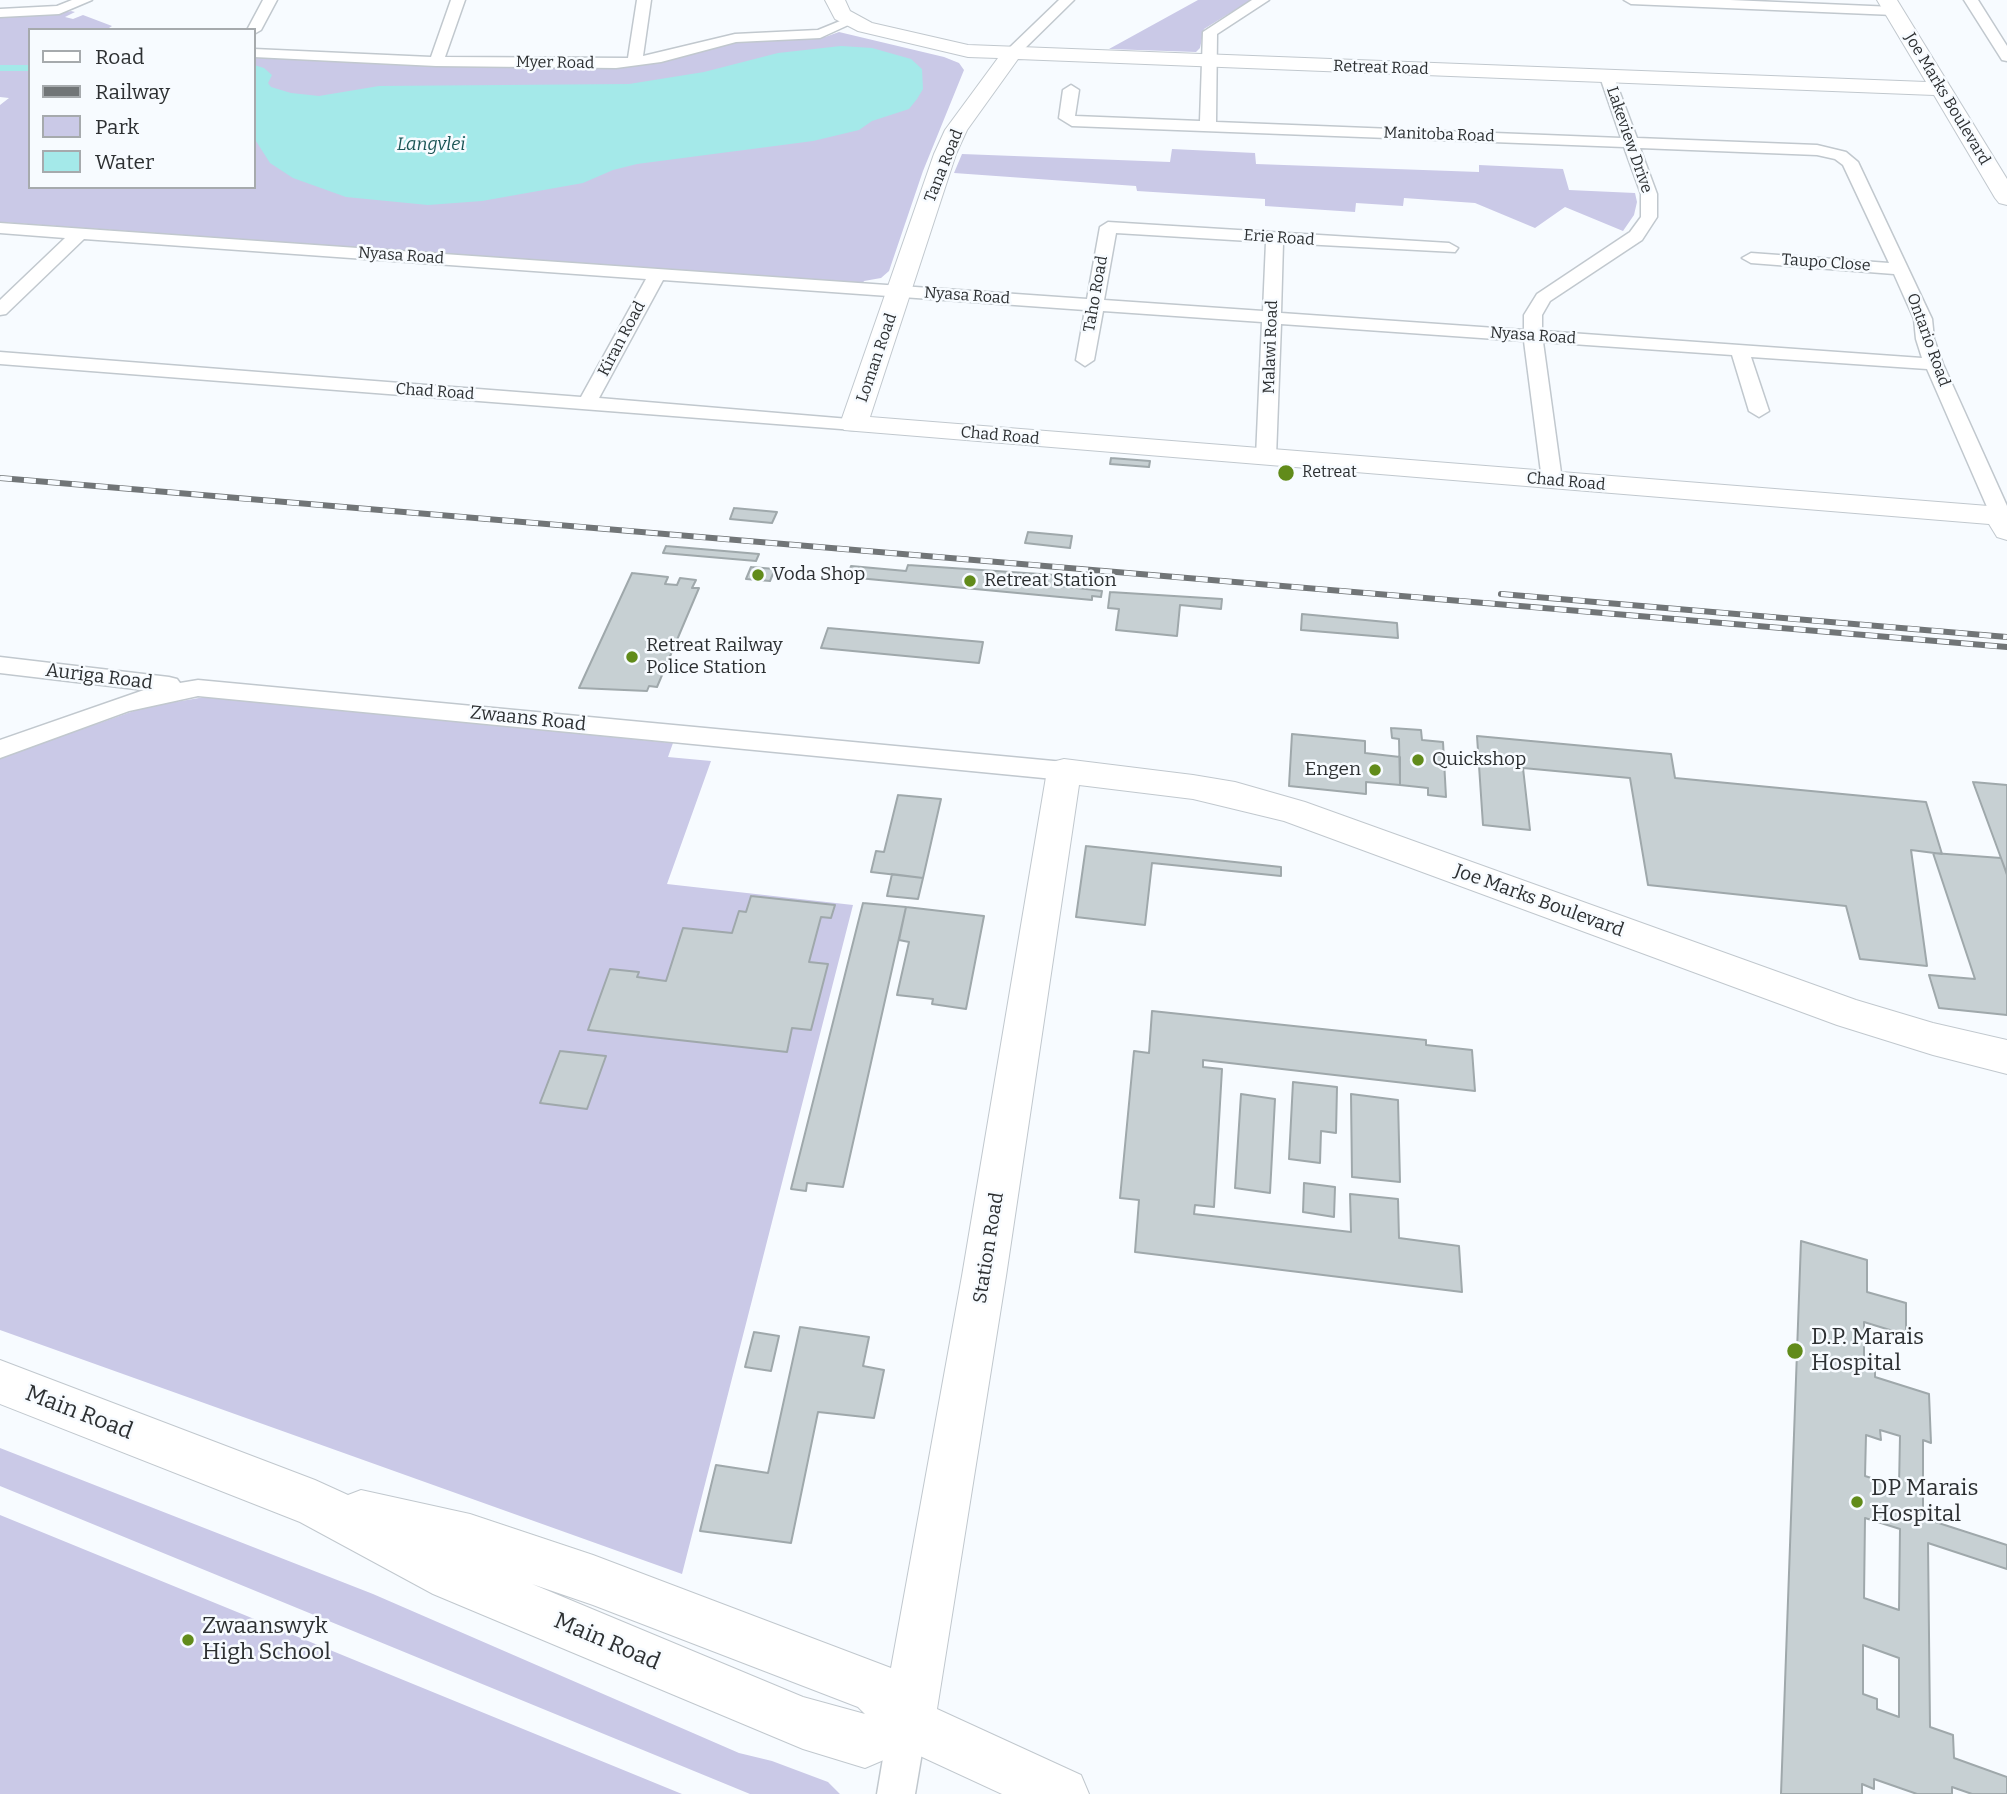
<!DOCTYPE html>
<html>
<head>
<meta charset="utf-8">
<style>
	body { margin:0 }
	#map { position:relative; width:2007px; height:1794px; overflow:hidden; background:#f7fbff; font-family:Bitter,serif }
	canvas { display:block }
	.legend { position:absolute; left:28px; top:28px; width:228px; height:161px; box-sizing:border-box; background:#f7fbff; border:2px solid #a6aaad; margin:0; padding:9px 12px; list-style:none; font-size:21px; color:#2d3032 }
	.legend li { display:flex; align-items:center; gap:14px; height:35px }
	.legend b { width:35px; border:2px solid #a6aaad }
</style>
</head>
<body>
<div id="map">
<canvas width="2007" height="1794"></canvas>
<ul class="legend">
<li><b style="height:9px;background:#fff"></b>Road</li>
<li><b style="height:9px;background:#717577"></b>Railway</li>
<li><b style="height:19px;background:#cac9e7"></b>Park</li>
<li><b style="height:19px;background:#a4e9e9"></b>Water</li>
</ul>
</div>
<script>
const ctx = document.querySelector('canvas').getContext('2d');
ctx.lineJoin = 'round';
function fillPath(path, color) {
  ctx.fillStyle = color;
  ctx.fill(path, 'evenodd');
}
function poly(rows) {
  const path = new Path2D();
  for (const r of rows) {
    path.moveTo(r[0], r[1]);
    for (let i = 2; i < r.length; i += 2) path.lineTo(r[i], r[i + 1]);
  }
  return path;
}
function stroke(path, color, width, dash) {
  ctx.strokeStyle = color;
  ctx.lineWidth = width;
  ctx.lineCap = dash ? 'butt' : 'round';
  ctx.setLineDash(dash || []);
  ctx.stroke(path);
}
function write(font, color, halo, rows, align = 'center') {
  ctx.font = font + ' Bitter,serif';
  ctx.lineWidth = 5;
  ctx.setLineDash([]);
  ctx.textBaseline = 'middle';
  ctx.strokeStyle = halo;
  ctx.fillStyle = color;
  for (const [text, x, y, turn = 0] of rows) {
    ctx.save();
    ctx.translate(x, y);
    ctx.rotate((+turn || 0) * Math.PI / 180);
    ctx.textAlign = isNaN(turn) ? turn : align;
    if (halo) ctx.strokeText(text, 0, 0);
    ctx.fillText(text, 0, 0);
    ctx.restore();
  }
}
fillPath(poly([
	[1198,0,1251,0,1204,29,1200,48,1196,52,1109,49],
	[71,11,75,12,65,17,73,19,83,15,112,26,106,30,30,30,30,187,254,187,254,57,446,66,622,67,658,63,723,44,757,39,825,37,839,32,944,57,959,63,964,70,923,171,889,271,881,278,864,281,863,283,0,222,0,105,9,98,0,97,0,16,51,15],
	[1172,149,1255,153,1256,164,1479,172,1479,165,1563,169,1569,190,1635,193,1637,202,1634,215,1623,231,1565,207,1535,228,1475,203,1404,198,1403,206,1356,203,1355,212,1265,206,1265,199,1137,191,1136,186,954,173,962,154,1170,162],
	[205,697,673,743,668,757,711,761,667,884,853,905,682,1574,0,1330,0,758,145,707],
	[0,1448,373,1594,739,1753,772,1761,828,1782,840,1794,750,1794,0,1486],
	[0,1515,682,1794,0,1794]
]), '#cac9e7');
fillPath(poly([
	[841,46,872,48,911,59,922,69,923,89,917,99,909,109,872,121,859,130,813,141,637,164,613,170,583,183,482,201,428,205,346,197,293,178,270,163,254,138,254,65,264,68,272,75,268,83,271,87,291,93,319,96,379,86,629,84,704,72,778,53]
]), '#a4e9e9');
stroke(poly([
	[0,68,30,68]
]), '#a4e9e9', 6);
const building = poly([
	[1111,458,1150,461,1149,467,1110,464,1111,458],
	[734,508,777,512,772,523,730,519,734,508],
	[1028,532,1072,536,1070,548,1025,543,1028,532],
	[666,546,759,554,756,561,663,553,666,546],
	[908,565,1055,575,1054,585,1102,591,1101,597,1092,596,1092,600,847,577,851,566,906,571,908,565],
	[751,567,775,569,770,581,746,579,751,567],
	[632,573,668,577,665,584,677,585,680,578,696,580,692,588,699,588,657,687,649,686,647,691,579,688,632,573],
	[1110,592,1222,599,1221,609,1180,605,1177,636,1116,630,1119,609,1108,608,1110,592],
	[1302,614,1397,623,1398,638,1301,630,1302,614],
	[828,628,983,642,979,663,821,648,828,628],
	[1391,728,1421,730,1422,740,1443,742,1446,797,1428,795,1428,788,1400,785,1399,739,1392,738,1391,728],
	[1292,734,1365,741,1365,753,1400,757,1400,785,1366,782,1366,794,1289,786,1292,734],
	[1477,736,1671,754,1675,778,1926,802,1942,854,1911,850,1927,966,1860,959,1846,906,1648,885,1630,778,1523,768,1530,830,1483,825,1477,736],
	[1973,782,2007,785,2007,874,2001,858,1973,782],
	[898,795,941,799,923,878,871,872,876,851,884,852,898,795],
	[1086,846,1281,867,1281,876,1152,863,1145,925,1076,917,1086,846],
	[1933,853,2001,858,2007,875,2007,1015,1939,1008,1929,975,1975,979,1933,853],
	[892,874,923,878,918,899,887,896,892,874],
	[751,896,835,905,831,918,821,917,809,962,828,964,811,1030,792,1028,787,1052,588,1030,610,969,639,972,637,977,666,981,683,928,732,933,739,911,746,912,751,896],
	[863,903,906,907,843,1187,807,1183,806,1191,791,1189,863,903],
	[906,907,984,916,966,1009,932,1004,933,999,897,995,909,942,899,940,906,907],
	[1152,1011,1426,1040,1426,1045,1472,1050,1475,1091,1203,1060,1203,1067,1222,1069,1214,1207,1195,1205,1194,1214,1351,1232,1350,1194,1398,1199,1399,1238,1459,1246,1462,1292,1135,1252,1139,1200,1120,1198,1134,1051,1149,1053,1152,1011],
	[560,1051,606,1056,587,1109,540,1103,560,1051],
	[1293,1082,1337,1087,1336,1133,1321,1131,1320,1163,1289,1159,1293,1082],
	[1241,1094,1275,1099,1270,1193,1235,1188,1241,1094],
	[1351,1094,1398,1100,1400,1182,1352,1177,1351,1094],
	[1304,1183,1335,1187,1334,1217,1303,1212,1304,1183],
	[1801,1241,1867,1260,1867,1292,1906,1303,1906,1335,1864,1322,1864,1365,1875,1369,1875,1377,1929,1394,1931,1443,1923,1440,1923,1518,2007,1545,2007,1569,1928,1543,1930,1727,1953,1735,1954,1758,2007,1777,2007,1794,1972,1794,1952,1787,1952,1794,1917,1794,1874,1779,1874,1789,1862,1784,1862,1794,1781,1794,1801,1241],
	[1880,1430,1900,1436,1899,1487,1865,1476,1866,1435,1881,1440,1880,1430],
	[1865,1518,1900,1529,1899,1610,1864,1598,1865,1518],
	[1863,1645,1899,1658,1899,1717,1877,1709,1877,1699,1863,1694,1863,1645],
	[800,1327,869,1337,863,1366,884,1370,874,1418,818,1412,791,1543,700,1531,716,1465,768,1473,800,1327],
	[754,1332,779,1336,771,1371,745,1367,754,1332]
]);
fillPath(building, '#c7d0d3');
stroke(building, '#9fa8ab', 2);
const street = poly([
	[72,0,92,0,59,14,0,17,0,9,57,6,72,0],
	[263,0,277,0,261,30,254,34,254,30,247,30,263,0],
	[451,0,465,0,445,57,628,58,637,0,651,0,643,56,735,34,818,30,850,17,857,21,820,38,736,42,661,62,616,68,436,66,254,57,254,49,431,57,451,0],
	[1059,0,1074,0,1017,56,1007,56,1005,53,1007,50,1059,0],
	[1252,0,1269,0,1217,34,1216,122,1621,138,1600,77,1607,73,1614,77,1637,138,1817,145,1846,152,1858,162,1932,319,1934,339,1943,364,2007,506,2007,521,1994,521,1991,516,1927,369,1751,357,1769,411,1759,417,1749,411,1732,355,1543,342,1562,480,1559,484,1552,486,1545,484,1542,480,1524,341,1281,324,1276,457,1273,461,1266,463,1259,461,1256,457,1262,322,1103,311,1094,360,1085,366,1076,360,1085,310,663,280,599,398,861,420,864,424,854,430,0,364,0,352,581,397,646,279,84,239,6,314,0,315,0,300,65,238,0,233,0,223,1087,299,1100,227,1108,222,1449,243,1458,248,1455,252,1283,243,1281,313,1524,330,1524,315,1537,294,1630,232,1641,217,1641,194,1624,147,1072,126,1059,118,1063,90,1071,85,1079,90,1075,116,1200,121,1203,32,1252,0],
	[1640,148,1817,155,1835,159,1843,165,1889,263,1751,253,1742,258,1751,263,1894,274,1914,319,1916,339,1922,358,1542,331,1542,315,1550,301,1642,240,1657,217,1657,194,1640,148],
	[1116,233,1266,242,1263,311,1104,300,1116,233],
	[1624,0,1730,0,1894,7,1901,11,1894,15,1631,4,1624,0],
	[1964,0,1978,0,2007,46,2007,61,2002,60,1964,0],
	[0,657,169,677,177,679,180,683,198,680,1064,762,1073,765,1076,771,1073,777,1064,780,198,696,129,711,0,758,0,740,144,690,0,673,0,657],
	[908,1704,921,1710,927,1723,915,1794,877,1794,889,1723,895,1710,908,1704]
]);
const secondary = poly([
	[825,0,845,0,850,11,872,23,968,45,1926,82,1877,0,1897,0,2007,179,2007,205,1999,203,1995,198,1934,95,1018,59,967,130,956,154,870,417,2001,507,2007,509,2007,540,1997,537,1989,524,844,430,840,424,934,154,945,130,998,58,968,57,858,31,835,19,825,0],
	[1064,759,1193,775,1235,782,1305,802,1856,1000,1933,1023,2007,1040,2007,1074,1933,1055,1837,1025,1284,821,1193,799,1079,785,1006,1276,937,1709,1081,1775,1089,1794,1002,1794,907,1750,865,1768,803,1749,433,1594,300,1522,0,1404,0,1360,315,1480,348,1495,361,1490,470,1514,593,1555,891,1668,962,1276,1047,771,1052,762,1064,759],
	[532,1584,593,1605,858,1707,865,1714,803,1697,532,1584]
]);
stroke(street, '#c1c8ce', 3);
stroke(secondary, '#c1c8ce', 2);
fillPath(street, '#fff');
fillPath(secondary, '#fff');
const rail = poly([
	[0,478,2007,647],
	[1501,594,2007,637]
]);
stroke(rail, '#717577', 6);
stroke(rail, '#f7fbff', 4.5, [12]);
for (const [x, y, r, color] of [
	[1286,473,9,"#618b1a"],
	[758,575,7,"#618b1a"],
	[970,581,7,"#618b1a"],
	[632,657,7,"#618b1a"],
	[1418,760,7,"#618b1a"],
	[1375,770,7,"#618b1a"],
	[1795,1351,9,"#618b1a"],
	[1857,1502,7,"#618b1a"],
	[188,1640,7,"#618b1a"]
]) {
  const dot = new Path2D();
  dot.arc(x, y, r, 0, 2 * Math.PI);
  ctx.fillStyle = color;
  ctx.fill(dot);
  stroke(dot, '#f7fbff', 2.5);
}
write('16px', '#2d3032', '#f7fbff', [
	["Myer Road",555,63,1],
	["Retreat Road",1381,68,2],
	["Joe Marks Boulevard",1947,99,59],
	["Manitoba Road",1439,135,2],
	["Lakeview Drive",1629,140,71],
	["Tana Road",944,166,-68],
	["Erie Road",1279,238,4],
	["Nyasa Road",401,256,4],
	["Taupo Close",1826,263,4],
	["Taho Road",1096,294,-80],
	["Nyasa Road",967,296,4],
	["Nyasa Road",1533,336,4],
	["Kiran Road",622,339,-62],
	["Ontario Road",1928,340,70],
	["Malawi Road",1271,347,-88],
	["Loman Road",877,358,-71],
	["Chad Road",435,392,4],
	["Chad Road",1000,436,5],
	["Chad Road",1566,482,5]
]);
write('16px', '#2d3032', '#f7fbff', [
	["Retreat",1302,473]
], 'left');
write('italic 18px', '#1b5556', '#f7fbff', [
	["Langvlei",431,145]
]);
write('19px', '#2d3032', '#f7fbff', [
	["Voda Shop",772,575],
	["Retreat Station",984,581],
	["Retreat Railway",646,646],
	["Police Station",646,668],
	["Quickshop",1432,760],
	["Engen",1361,770,"right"]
], 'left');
write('19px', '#2d3032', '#f7fbff', [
	["Auriga Road",99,677,7],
	["Zwaans Road",528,719,6],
	["Joe Marks Boulevard",1539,901,20],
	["Station Road",989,1248,-81]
]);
write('23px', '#2d3032', '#f7fbff', [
	["D.P. Marais",1811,1338],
	["Hospital",1811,1364],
	["DP Marais",1871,1489],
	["Hospital",1871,1515],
	["Zwaanswyk",202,1627],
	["High School",202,1653]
], 'left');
write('23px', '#2d3032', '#f7fbff', [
	["Main Road",79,1413,21],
	["Main Road",607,1642,23]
]);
</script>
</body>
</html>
